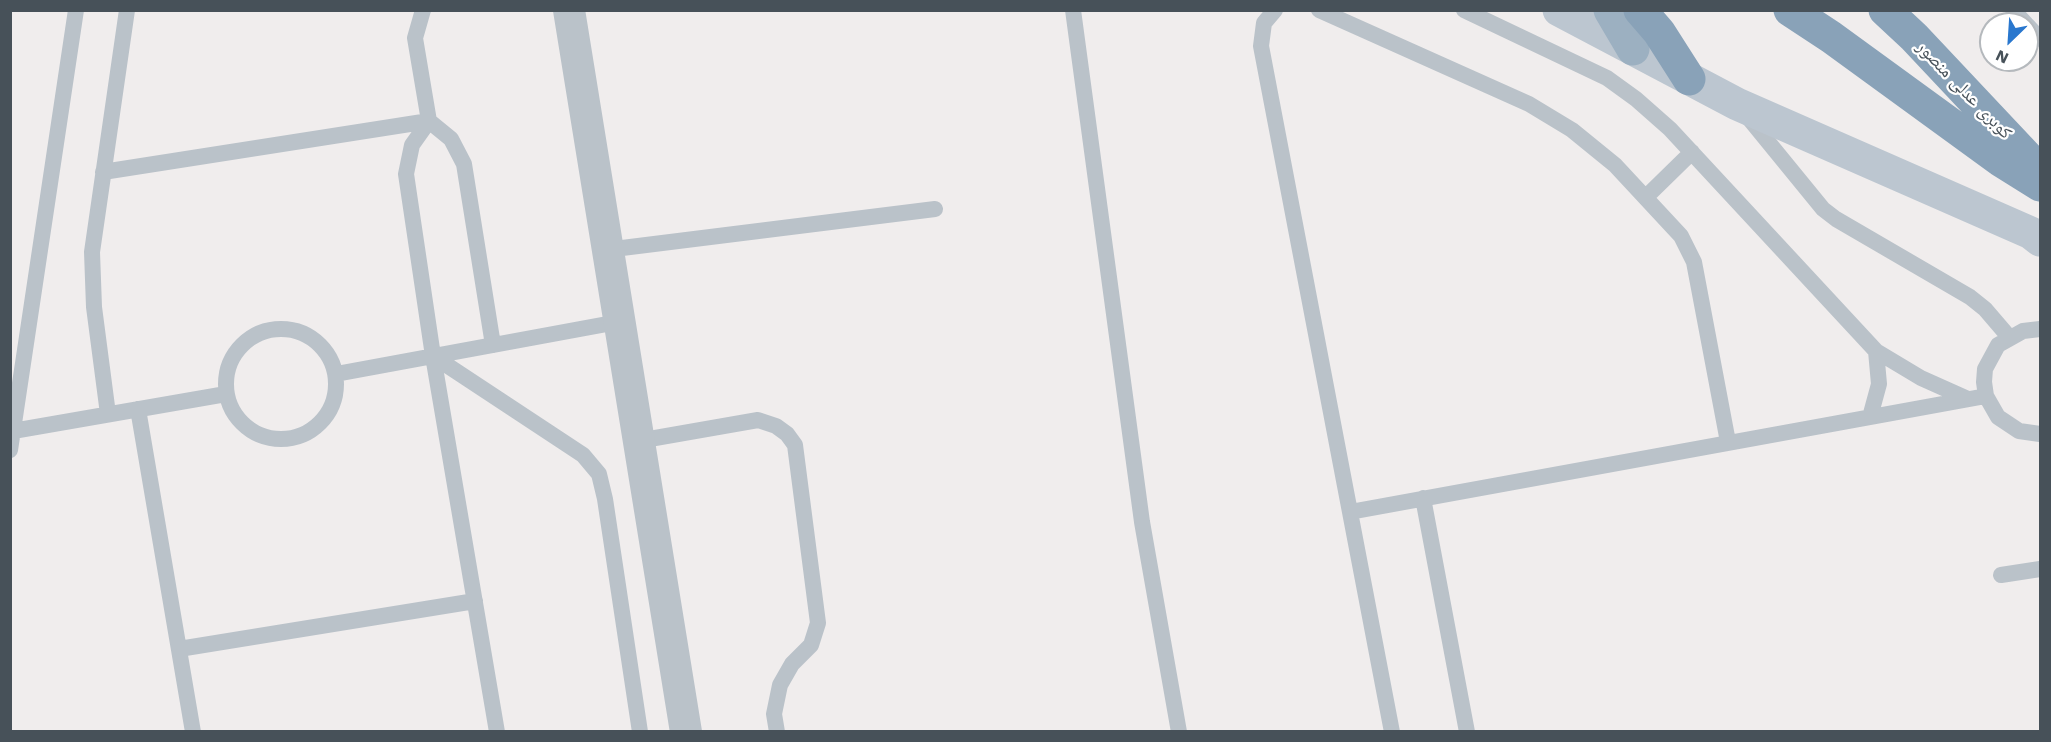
<!DOCTYPE html>
<html>
<head>
<meta charset="utf-8">
<style>
	body { margin:0 }
	#map { position:relative; width:2051px; height:742px; overflow:hidden; background:#f0eded; font-family:"Work Sans",sans-serif }
	canvas { display:block }
	.frame { position:absolute; inset:0; border:12px solid #475159; pointer-events:none }
	.north { position:absolute; left:1979px; top:12px; width:60px; height:60px; box-sizing:border-box; background:#fff; border:2px solid #b5b9bd; border-radius:50%; rotate:205deg; font-size:16px; font-weight:700; line-height:24px; text-align:center; color:#475159 }
	.north::after { content:''; display:block; margin:auto; width:21px; height:27px; background:#2977ce; clip-path:polygon(50% 0,100% 100%,50% 72%,0 100%) }
</style>
</head>
<body>
<div id="map">
<canvas width="2051" height="742"></canvas>
<div class="frame"></div>
<div class="north">N</div>
</div>
<script>
const ctx = document.querySelector('canvas').getContext('2d');
ctx.lineJoin = 'round';
function poly(rows) {
  const path = new Path2D();
  for (const r of rows) {
    if (r.length === 3) {
      path.moveTo(r[0] + r[2], r[1]);
      path.arc(r[0], r[1], r[2], 0, 2 * Math.PI);
      continue;
    }
    path.moveTo(r[0], r[1]);
    for (let i = 2; i < r.length; i += 2) path.lineTo(r[i], r[i + 1]);
  }
  return path;
}
function stroke(path, color, width, dash) {
  ctx.strokeStyle = color;
  ctx.lineWidth = width;
  ctx.lineCap = dash ? 'butt' : 'round';
  ctx.setLineDash(dash || []);
  ctx.stroke(path);
}
function write(font, color, halo, rows, align = 'center') {
  ctx.font = font + ' "Work Sans","Noto Naskh Arabic",sans-serif';
  ctx.lineWidth = 4.5;
  ctx.setLineDash([]);
  ctx.textBaseline = 'middle';
  ctx.strokeStyle = halo;
  ctx.fillStyle = color;
  for (const [text, x, y, turn = 0] of rows) {
    ctx.save();
    ctx.translate(x, y);
    ctx.rotate((+turn || 0) * Math.PI / 180);
    ctx.textAlign = isNaN(turn) ? turn : align;
    if (halo) ctx.strokeText(text, 0, 0);
    ctx.fillText(text, 0, 0);
    ctx.restore();
  }
}
stroke(poly([
	[423,10,415,38,429,121,412,145,406,174,433,356,497,732],
	[1073,10,1142,522,1179,732],
	[1275,10,1264,23,1261,46,1392,732],
	[1319,10,1529,104,1572,130,1615,165,1681,236,1694,262,1728,442],
	[1464,10,1607,78,1636,99,1670,129,1876,351,1921,378,1968,399],
	[2013,10,2026,24],
	[2027,25,2040,39],
	[1747,116,1823,209,1836,219,1970,297,1985,309,2009,337],
	[103,172,429,121,451,139,464,164,493,345],
	[1646,197,1692,152],
	[606,250,935,209],
	[281,384,55],
	[2040,329,2023,331,1998,345,1985,369,1984,382,1986,396,1998,417,2019,431,2040,434],
	[433,356,583,455,599,474,605,499,640,732],
	[336,374,618,322],
	[138,409,193,732],
	[108,414,94,307,92,252,127,10],
	[1870,417,1879,384,1876,351],
	[13,431,226,394],
	[638,441,758,420,776,426,787,434,795,445,818,623,811,645,792,664,780,685,774,714,777,732],
	[10,450,76,10],
	[1423,498,1467,732],
	[1350,512,1986,396],
	[2001,575,2040,569],
	[179,649,475,601]
]), '#bac2c9', 16);
stroke(poly([
	[569,10,686,732]
]), '#bac2c9', 32);
stroke(poly([
	[1559,10,1737,104,2031,233,2040,240]
]), '#bcc6d0', 33);
stroke(poly([
	[1610,10,1633,49]
]), '#9cb0c1', 33);
stroke(poly([
	[1640,10,1659,32,1689,79],
	[1790,10,1831,37,2000,160,2040,185],
	[1885,10,1914,37,2040,171]
]), '#89a2b8', 33);
write('18px', '#475159', '#fff', [
	["كوبرى عدلى منصور",1964,90,46]
]);
</script>
</body>
</html>
